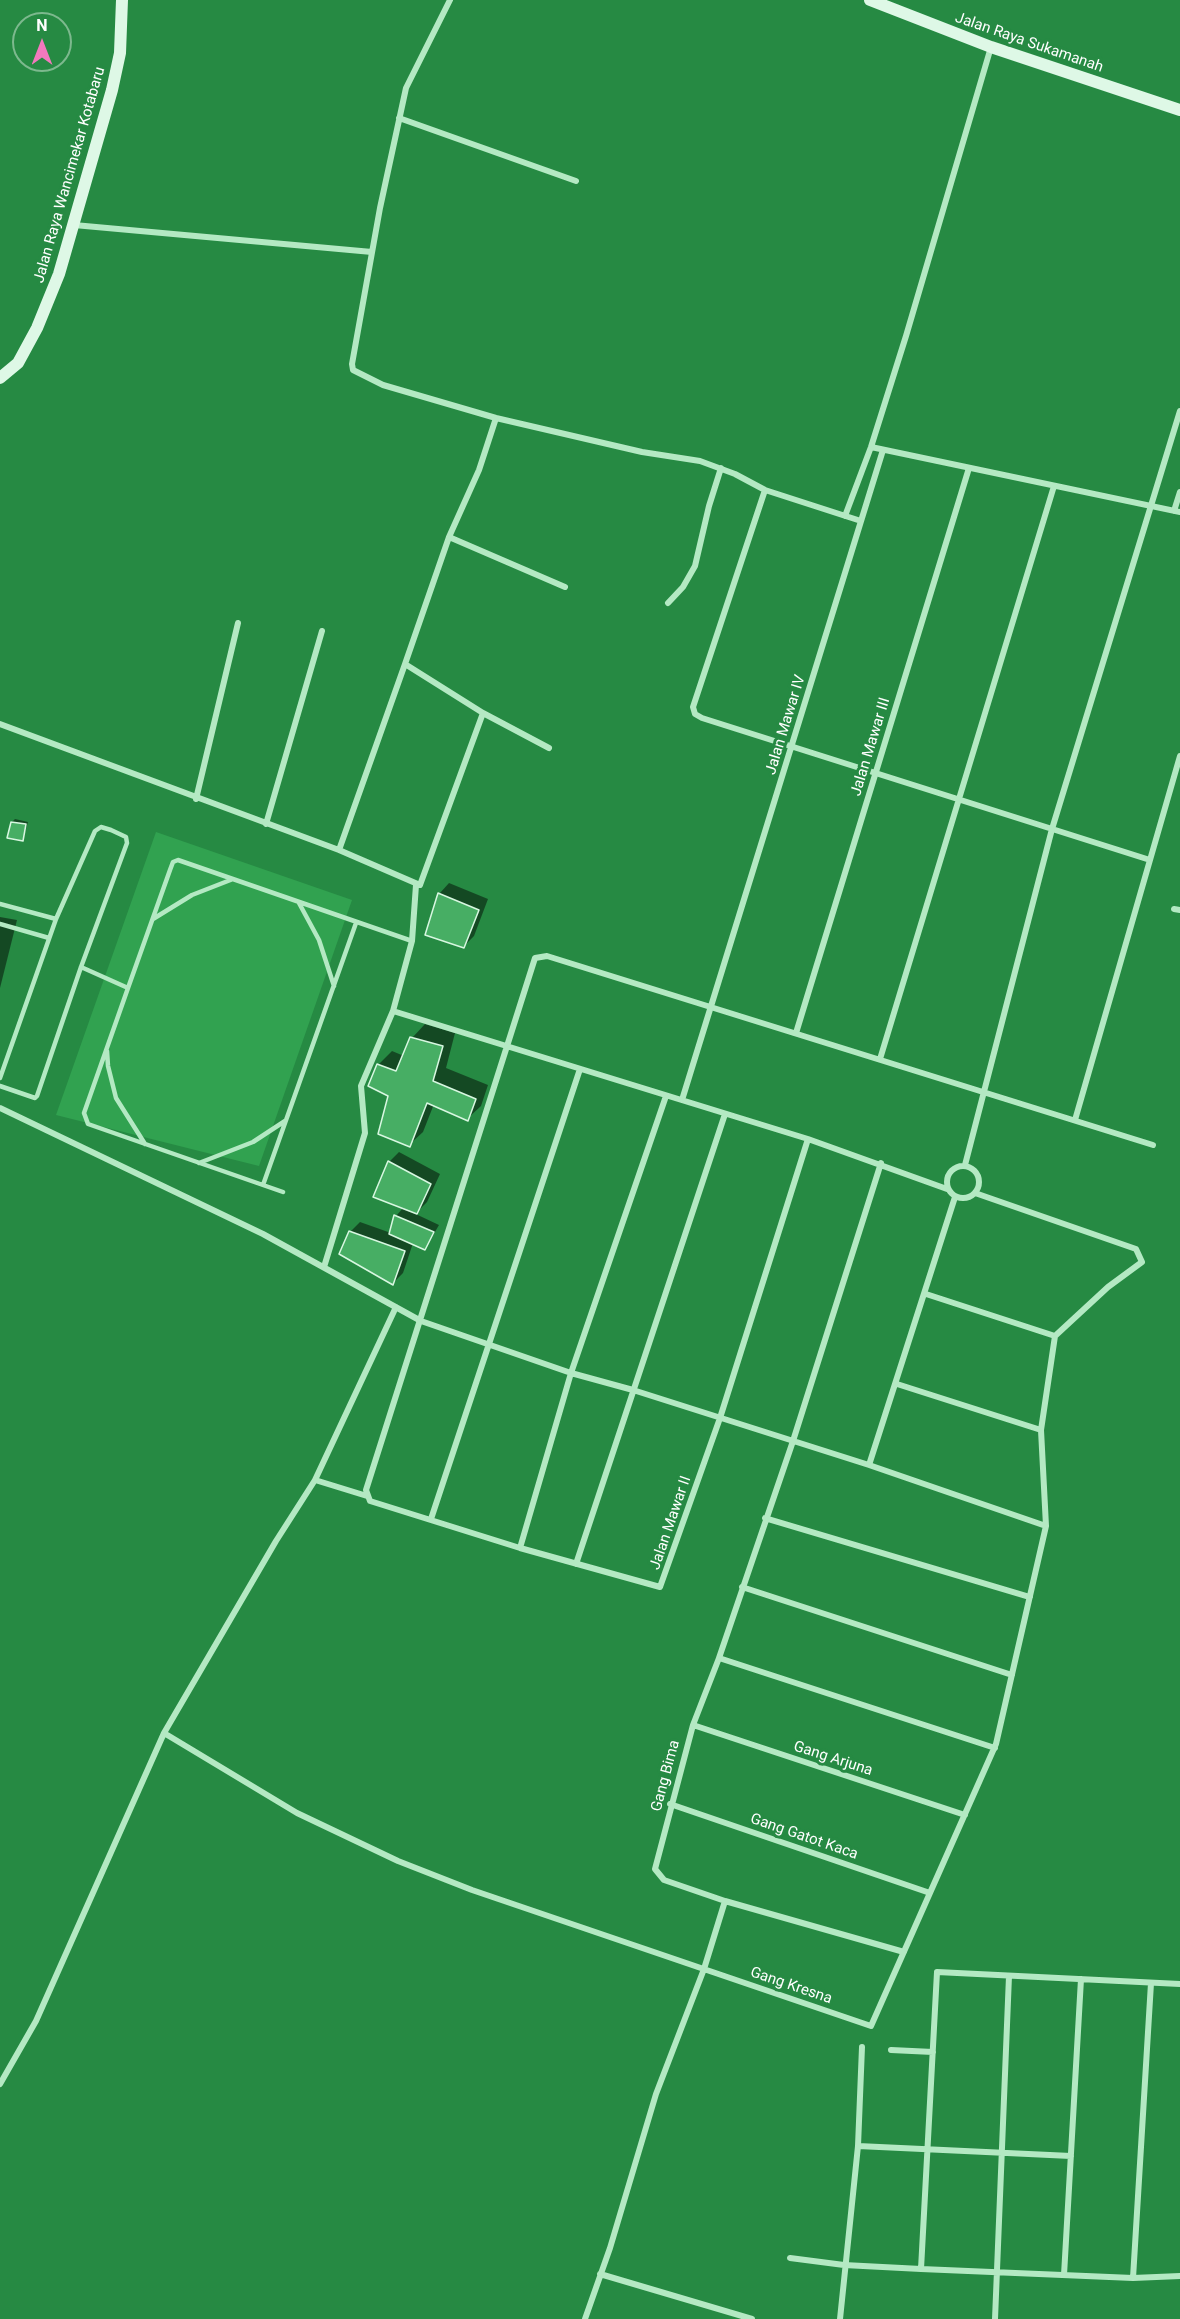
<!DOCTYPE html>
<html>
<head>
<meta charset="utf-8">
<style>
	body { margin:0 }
	#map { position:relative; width:1180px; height:2319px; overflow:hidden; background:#268a43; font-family:Roboto,sans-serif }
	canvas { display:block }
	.north { position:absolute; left:12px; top:12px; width:60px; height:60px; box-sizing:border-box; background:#268a43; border:2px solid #7db98e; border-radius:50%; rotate:0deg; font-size:16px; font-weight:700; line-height:24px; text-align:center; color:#fff }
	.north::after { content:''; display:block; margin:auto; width:21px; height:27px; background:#f279bd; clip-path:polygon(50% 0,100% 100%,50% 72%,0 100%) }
</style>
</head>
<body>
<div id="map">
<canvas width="1180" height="2319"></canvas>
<div class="north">N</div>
</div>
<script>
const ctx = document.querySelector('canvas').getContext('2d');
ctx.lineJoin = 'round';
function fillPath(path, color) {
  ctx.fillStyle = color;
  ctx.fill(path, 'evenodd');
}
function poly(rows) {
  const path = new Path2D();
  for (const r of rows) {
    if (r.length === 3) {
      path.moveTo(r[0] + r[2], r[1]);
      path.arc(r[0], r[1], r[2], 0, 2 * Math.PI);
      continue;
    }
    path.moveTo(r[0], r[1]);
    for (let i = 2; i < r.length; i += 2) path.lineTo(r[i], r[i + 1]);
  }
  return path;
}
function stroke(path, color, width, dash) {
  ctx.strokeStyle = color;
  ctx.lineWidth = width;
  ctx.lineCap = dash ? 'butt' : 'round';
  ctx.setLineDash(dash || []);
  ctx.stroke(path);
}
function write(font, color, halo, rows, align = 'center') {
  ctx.font = font + ' Roboto,sans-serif';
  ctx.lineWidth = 6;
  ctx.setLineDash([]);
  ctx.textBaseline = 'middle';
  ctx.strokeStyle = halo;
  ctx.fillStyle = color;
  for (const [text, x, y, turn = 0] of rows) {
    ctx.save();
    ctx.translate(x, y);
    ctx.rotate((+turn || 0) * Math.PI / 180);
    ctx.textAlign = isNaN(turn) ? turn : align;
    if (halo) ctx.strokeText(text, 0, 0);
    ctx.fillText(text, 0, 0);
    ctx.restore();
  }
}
fillPath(poly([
	[156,832,352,900,259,1166,56,1115]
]), '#31a250');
fillPath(poly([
	[15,819,28,822,23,839,12,822],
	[449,883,488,899,474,936,464,946,427,934,440,893],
	[0,917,17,920,0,988],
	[425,1024,455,1033,446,1068,488,1085,481,1106,467,1119,434,1104,423,1132,409,1145,378,1065,392,1051,404,1056,412,1038],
	[399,1152,440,1174,427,1202,417,1212,389,1162],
	[403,1208,439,1225,425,1249,413,1243,403,1273,393,1283,350,1232,360,1222,391,1233,396,1216]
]), '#0007');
const building = poly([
	[11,822,26,824,23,841,7,838,11,822],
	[438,893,479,910,464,948,425,935,438,893],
	[410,1037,443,1046,433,1081,476,1099,468,1121,427,1103,410,1147,378,1134,388,1096,368,1086,377,1064,396,1071,410,1037],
	[388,1161,431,1184,417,1214,373,1197,388,1161],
	[394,1215,434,1232,425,1250,389,1234,394,1215],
	[349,1231,405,1251,393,1285,339,1254,349,1231]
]);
fillPath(building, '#47ae64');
stroke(building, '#d8f7e1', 1.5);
stroke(poly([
	[299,903,319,940,334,986],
	[0,904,56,919],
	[153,919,192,895,233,879],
	[0,924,49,938],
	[81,967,128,988,170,870,173,862,178,860,412,941],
	[128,988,84,1113,88,1124,283,1192],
	[107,1051,108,1066,116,1098,145,1144],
	[0,1078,56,919,95,831,101,827,111,830,126,837,127,843,81,967,37,1096,35,1098,0,1086],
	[199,1163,253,1142,285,1121],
	[263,1185,356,923]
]), '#b4e9c3', 4.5);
stroke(poly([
	[450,0,406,88,380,208,352,364,353,370,383,385,496,418,642,452,700,461,735,474,765,490,861,521],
	[399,118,576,181],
	[74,225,372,252],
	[871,447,1180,512],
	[765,490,693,707,695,714,702,718,1150,860],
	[1174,511,1180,492],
	[845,516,871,447,906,336,991,47],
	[449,537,565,587],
	[668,603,683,587,695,566,709,506,721,468],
	[483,713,549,748],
	[0,724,339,850,420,885,483,713,405,664,449,537,479,470,496,418],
	[196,799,238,623],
	[266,824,322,631],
	[339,850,405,664],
	[1174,909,1180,910],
	[393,1011,808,1139,947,1189],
	[796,1033,969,468],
	[880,1059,1054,486],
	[682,1100,883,450],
	[0,1108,263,1234,421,1321,571,1373,633,1390,869,1465,1046,1526],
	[1075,1120,1180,756],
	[808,1139,720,1418,660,1587,520,1548,370,1501,366,1490,535,958,547,956,1153,1145],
	[881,1163,793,1441,719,1658,693,1725,655,1869,664,1880,725,1901,904,1952],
	[965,1165,1052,829,1180,411],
	[963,1182,16],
	[324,1267,365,1133,361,1086,393,1011,412,941,416,885],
	[926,1294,1055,1336],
	[897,1384,1041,1430],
	[869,1465,955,1197],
	[315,1480,396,1307],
	[765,1518,1030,1597],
	[431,1519,580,1069],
	[520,1548,571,1373,666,1096],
	[576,1564,725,1114],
	[742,1587,1012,1675],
	[719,1658,995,1748],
	[693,1725,965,1815],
	[164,1733,297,1813,398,1861,472,1890,871,2026,996,1744,1046,1526,1041,1430,1055,1336,1108,1287,1142,1262,1136,1249,975,1193],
	[670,1804,930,1893],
	[891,2050,933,2052],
	[0,2084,36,2021,164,1733,276,1541,315,1480,367,1496],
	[858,2146,1071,2156],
	[790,2258,844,2265,921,2269,1133,2278,1180,2276],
	[921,2269,937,1972,1180,1984],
	[600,2274,752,2319],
	[1064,2275,1081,1979],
	[1133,2278,1151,1983],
	[585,2319,610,2248,656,2094,704,1969,725,1901],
	[840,2319,858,2146,862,2047],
	[995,2319,1009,1976]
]), '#b4e9c3', 6);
stroke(poly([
	[870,0,991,47,1180,110],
	[0,378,18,363,37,328,59,274,112,90,120,53,122,0]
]), '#def8e6', 12);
write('15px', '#fff', '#268a43', [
	["Jalan Raya Sukamanah",1029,43,19],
	["Jalan Raya Wancimekar Kotabaru",70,175,-74],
	["Jalan Mawar IV",786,725,-73],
	["Jalan Mawar III",871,747,-73],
	["Jalan Mawar II",671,1523,-71],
	["Gang Arjuna",833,1759,18],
	["Gang Bima",666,1776,-75],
	["Gang Gatot Kaca",804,1837,19],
	["Gang Kresna",791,1986,19]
]);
</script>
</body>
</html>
